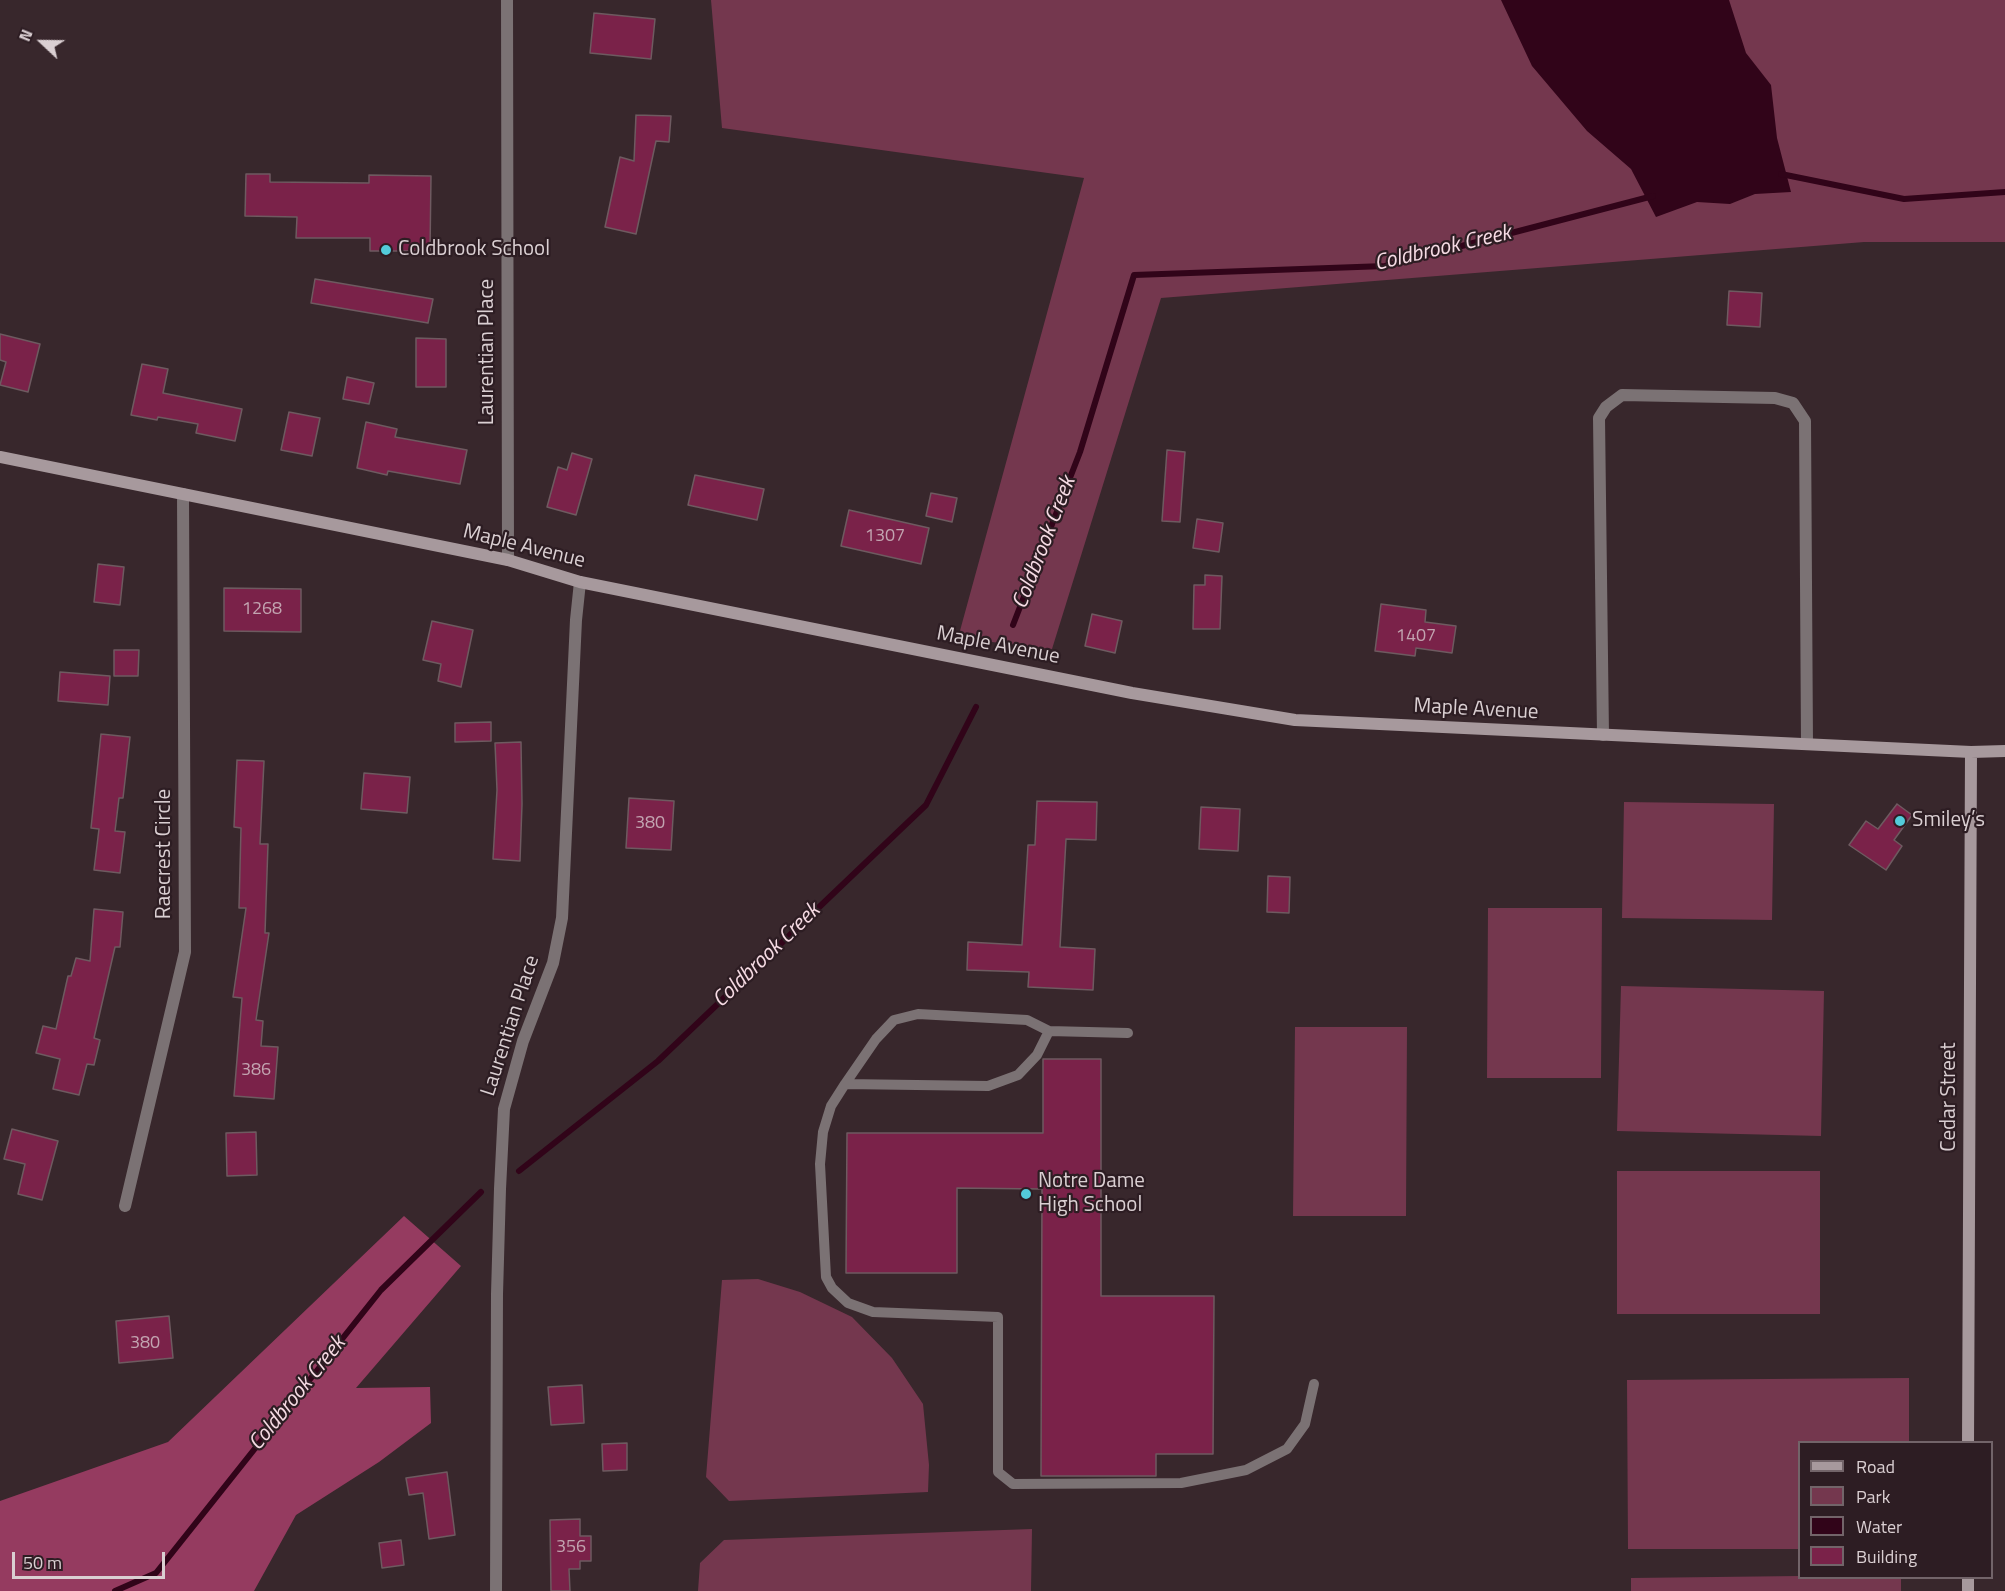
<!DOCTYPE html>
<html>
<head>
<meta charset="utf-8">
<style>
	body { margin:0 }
	#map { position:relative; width:2005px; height:1591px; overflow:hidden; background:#38272c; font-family:"Titillium Web",sans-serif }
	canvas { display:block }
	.legend { position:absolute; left:1798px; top:1441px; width:195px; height:138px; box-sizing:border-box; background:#2d1d23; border:2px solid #726469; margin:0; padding:8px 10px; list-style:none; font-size:18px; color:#dacfd2 }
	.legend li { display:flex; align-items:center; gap:12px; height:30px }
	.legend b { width:30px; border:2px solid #726469 }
	.north { position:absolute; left:12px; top:12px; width:60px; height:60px; -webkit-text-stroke:4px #2d1d23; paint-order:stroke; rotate:292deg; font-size:16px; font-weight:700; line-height:24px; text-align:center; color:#dacfd2 }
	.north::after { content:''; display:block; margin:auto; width:21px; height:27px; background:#dacfd2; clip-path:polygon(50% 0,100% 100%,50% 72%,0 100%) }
	.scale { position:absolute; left:12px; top:1552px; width:153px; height:27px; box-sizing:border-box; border:3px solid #dacfd2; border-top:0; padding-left:8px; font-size:18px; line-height:21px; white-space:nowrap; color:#dacfd2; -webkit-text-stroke:4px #2d1d23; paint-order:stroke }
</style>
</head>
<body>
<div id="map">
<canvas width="2005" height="1591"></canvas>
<ul class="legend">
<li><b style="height:8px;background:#a7999d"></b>Road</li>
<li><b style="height:16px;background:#74374e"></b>Park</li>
<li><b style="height:16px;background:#310419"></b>Water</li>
<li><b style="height:16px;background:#7a2249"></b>Building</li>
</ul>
<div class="north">N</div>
<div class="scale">50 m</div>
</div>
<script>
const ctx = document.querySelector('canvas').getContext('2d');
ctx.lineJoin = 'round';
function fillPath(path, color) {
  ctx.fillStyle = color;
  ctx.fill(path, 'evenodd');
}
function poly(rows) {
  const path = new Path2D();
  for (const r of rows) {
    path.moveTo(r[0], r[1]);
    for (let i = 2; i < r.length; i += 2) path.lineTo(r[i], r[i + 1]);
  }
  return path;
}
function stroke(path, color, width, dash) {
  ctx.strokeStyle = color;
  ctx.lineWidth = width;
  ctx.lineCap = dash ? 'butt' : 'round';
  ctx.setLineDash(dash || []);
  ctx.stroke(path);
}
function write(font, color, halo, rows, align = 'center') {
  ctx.font = font + ' "Titillium Web",sans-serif';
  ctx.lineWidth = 4.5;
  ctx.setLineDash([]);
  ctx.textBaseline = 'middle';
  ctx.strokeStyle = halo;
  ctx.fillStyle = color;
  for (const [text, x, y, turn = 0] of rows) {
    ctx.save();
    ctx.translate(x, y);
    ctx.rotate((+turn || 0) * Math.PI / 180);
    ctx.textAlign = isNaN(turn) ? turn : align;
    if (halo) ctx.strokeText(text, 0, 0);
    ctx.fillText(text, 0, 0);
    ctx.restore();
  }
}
fillPath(poly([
	[711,0,2005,0,2005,242,1864,242,1161,298,1052,649,958,638,1084,178,722,128],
	[1624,802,1774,804,1772,920,1622,918],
	[1488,908,1602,908,1601,1078,1487,1078],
	[1621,986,1824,991,1821,1136,1617,1131],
	[1295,1027,1407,1027,1406,1216,1293,1216],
	[1617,1171,1820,1171,1820,1314,1617,1314],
	[758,1279,800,1292,852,1317,892,1358,923,1404,929,1465,928,1492,729,1501,706,1477,722,1280],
	[1909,1378,1909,1442,1800,1442,1799,1549,1628,1549,1627,1380],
	[1032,1529,1031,1591,698,1591,700,1563,724,1540],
	[1799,1576,1800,1578,1901,1578,1901,1591,1631,1591,1631,1578]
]), '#74374e');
fillPath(poly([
	[404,1216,461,1266,356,1388,430,1387,431,1423,379,1462,296,1515,254,1591,0,1591,0,1501,168,1442]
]), '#953b60');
fillPath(poly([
	[1501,0,1729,0,1746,53,1771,85,1777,138,1791,192,1755,194,1730,204,1697,202,1656,217,1631,169,1587,131,1532,66]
]), '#310419');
stroke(poly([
	[1781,174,1904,199,2005,192],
	[1013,625,1080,452,1134,275,1385,266,1653,196],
	[519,1171,658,1061,926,805,976,707],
	[115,1591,156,1573,381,1290,481,1192]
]), '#310419', 6);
const building = poly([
	[594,13,655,19,651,59,590,53,594,13],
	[636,115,671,116,669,142,656,141,636,234,605,227,620,157,634,161,636,115],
	[246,174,270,174,270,182,369,183,369,175,431,176,430,251,370,251,370,238,296,238,297,217,245,216,246,174],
	[315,279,433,299,428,323,311,303,315,279],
	[1729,291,1762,293,1760,327,1727,325,1729,291],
	[0,334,40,344,28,392,0,385,6,362,0,360,0,334],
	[416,338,446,339,446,387,416,387,416,338],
	[142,364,168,369,163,393,242,409,235,441,196,433,198,424,158,417,157,420,131,415,142,364],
	[347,377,374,383,369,404,343,399,347,377],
	[289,412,320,418,312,456,281,450,289,412],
	[366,422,397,429,395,437,467,450,460,484,388,471,387,475,357,468,366,422],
	[1167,450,1185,452,1180,522,1162,521,1167,450],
	[572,453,592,459,576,515,547,507,558,467,567,470,572,453],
	[695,475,764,489,757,520,688,505,695,475],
	[931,493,957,498,952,522,926,516,931,493],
	[849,510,929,528,921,564,841,546,849,510],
	[1197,519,1223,523,1219,552,1193,548,1197,519],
	[98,564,124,567,120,605,94,602,98,564],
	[1205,575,1222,576,1220,629,1193,629,1194,585,1205,585,1205,575],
	[224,588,301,589,301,632,224,631,224,588],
	[1381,604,1426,610,1425,622,1456,626,1452,653,1416,648,1415,656,1375,651,1381,604],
	[1092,614,1122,621,1115,653,1085,646,1092,614],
	[432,621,473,630,461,687,438,681,441,664,423,660,432,621],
	[114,650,139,650,138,676,114,676,114,650],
	[60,672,110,676,108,705,58,701,60,672],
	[491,722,491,741,455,742,455,723,491,722],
	[101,734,130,737,123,798,119,798,115,831,125,832,120,873,94,870,99,829,91,828,101,734],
	[521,742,522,804,520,861,493,859,497,790,495,743,521,742],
	[237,760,264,761,260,844,268,844,265,933,269,933,256,1020,263,1021,261,1046,278,1047,274,1099,234,1096,242,998,233,997,246,908,239,908,241,828,234,827,237,760],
	[364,773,410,777,407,813,361,809,364,773],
	[629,798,674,801,671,850,626,848,629,798],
	[1037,801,1097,802,1096,840,1066,839,1060,947,1095,949,1093,990,1028,987,1029,972,967,970,968,942,1022,945,1028,845,1035,845,1037,801],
	[1897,804,1912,815,1894,840,1902,846,1886,870,1849,845,1866,821,1878,829,1897,804],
	[1201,807,1240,809,1238,851,1199,849,1201,807],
	[1268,876,1290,877,1289,913,1267,912,1268,876],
	[94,909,123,912,120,947,115,947,94,1038,100,1040,94,1065,87,1064,79,1095,53,1089,60,1059,36,1053,43,1026,56,1029,68,976,71,976,76,958,90,961,94,909],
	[1043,1059,1101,1059,1101,1296,1214,1296,1213,1454,1156,1454,1156,1476,1041,1476,1042,1189,957,1188,957,1273,846,1273,847,1133,1043,1133,1043,1059],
	[12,1129,58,1141,42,1200,18,1194,25,1164,4,1159,12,1129],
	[256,1132,257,1175,227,1176,226,1133,256,1132],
	[169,1316,173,1358,119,1363,116,1321,169,1316],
	[582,1385,584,1423,551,1425,548,1387,582,1385],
	[627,1443,627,1470,603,1471,602,1444,627,1443],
	[447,1472,455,1535,429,1539,423,1493,409,1495,406,1478,447,1472],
	[580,1519,580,1536,591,1536,591,1561,580,1561,580,1569,569,1569,570,1591,551,1591,550,1520,580,1519],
	[401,1540,404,1565,382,1568,379,1543,401,1540]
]);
fillPath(building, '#7a2249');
stroke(building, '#6e5a60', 1.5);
stroke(poly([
	[1128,1033,1049,1031,1037,1055,1018,1075,988,1086,845,1084,831,1106,823,1132,820,1164,826,1277,832,1288,848,1303,873,1312,998,1317,998,1472,1013,1484,1181,1483,1246,1470,1287,1449,1305,1424,1314,1384],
	[845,1084,876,1039,894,1020,918,1014,1027,1020,1049,1031]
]), '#7b7274', 10);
stroke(poly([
	[507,0,508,560],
	[1603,735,1599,418,1606,407,1622,395,1775,398,1793,403,1805,421,1807,744],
	[125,1206,185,952,183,494],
	[496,1591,497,1294,500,1189,504,1109,523,1041,553,963,562,918,576,620,580,582]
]), '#7b7274', 12);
stroke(poly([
	[0,457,508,560,580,582,1132,693,1295,720,1971,752,2005,751],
	[1968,1442,1971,752],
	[1968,1591,1968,1578]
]), '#a7999d', 12);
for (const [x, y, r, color] of [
	[386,250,6,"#53cbda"],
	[1900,821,6,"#53cbda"],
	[1026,1194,6,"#53cbda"]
]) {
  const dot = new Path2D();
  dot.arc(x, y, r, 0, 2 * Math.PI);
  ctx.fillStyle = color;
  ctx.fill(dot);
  stroke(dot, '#2d1d23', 2);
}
write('18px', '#c2a4b0', null, [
	["1307",885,537],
	["1268",262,610],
	["1407",1416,637],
	["380",650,824],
	["386",256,1071],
	["380",145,1344],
	["356",571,1548]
]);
write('21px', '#dacfd2', '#2d1d23', [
	["Coldbrook School",398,250],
	["Smiley’s",1912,821],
	["Notre Dame",1038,1182],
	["High School",1038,1206]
], 'left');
write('21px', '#dacfd2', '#2d1d23', [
	["Laurentian Place",488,352,-90],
	["Maple Avenue",524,547,14],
	["Maple Avenue",998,646,11],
	["Maple Avenue",1476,710,3],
	["Raecrest Circle",165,854,-90],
	["Laurentian Place",511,1026,-72],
	["Cedar Street",1950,1097,-90]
]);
write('italic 22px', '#f6dbe4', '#2d1d23', [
	["Coldbrook Creek",1443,249,-13],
	["Coldbrook Creek",1045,543,-69],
	["Coldbrook Creek",767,956,-44],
	["Coldbrook Creek",298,1394,-51]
]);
</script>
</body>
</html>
